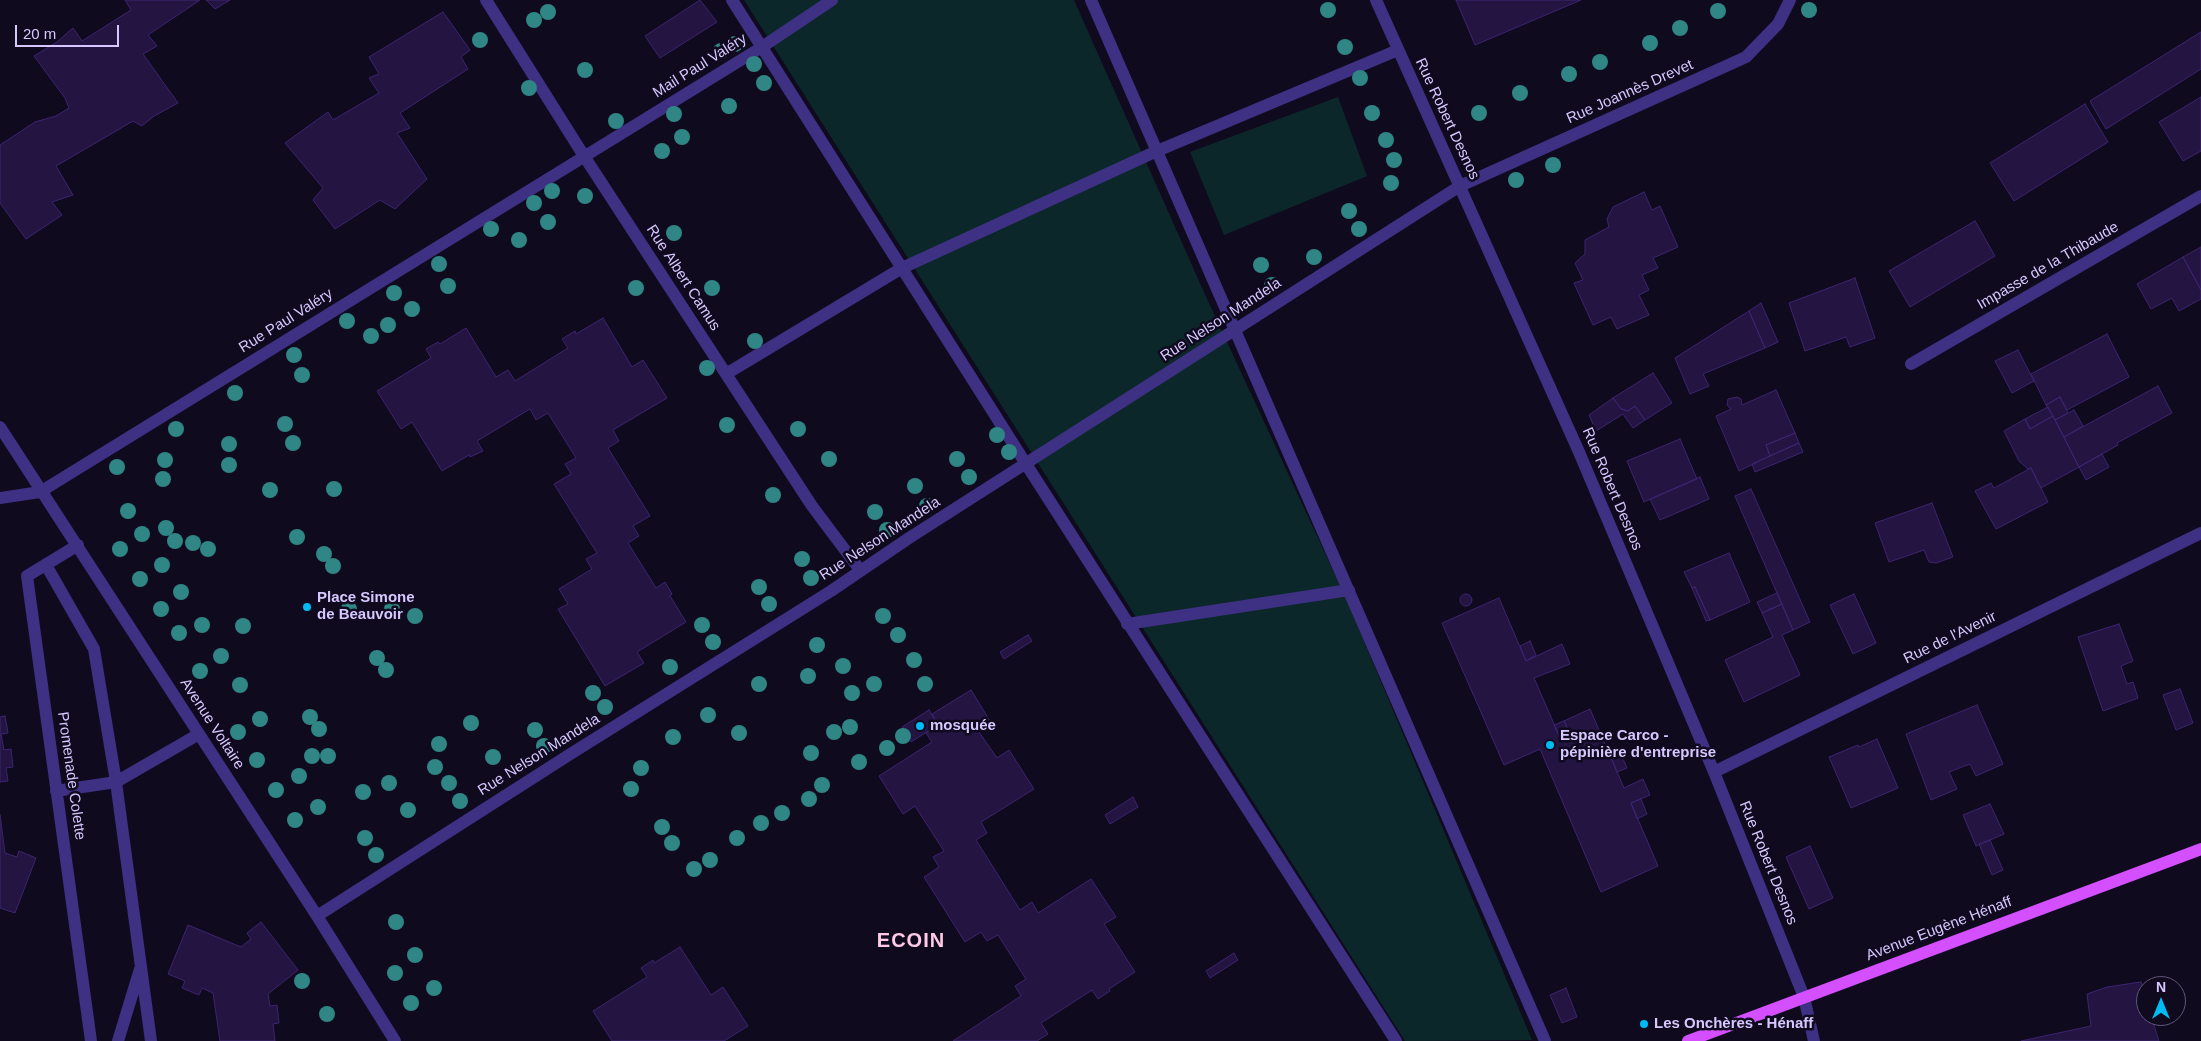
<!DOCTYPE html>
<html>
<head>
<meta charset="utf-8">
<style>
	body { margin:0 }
	#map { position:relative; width:2201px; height:1041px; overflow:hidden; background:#100a1f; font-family:Helvetica,sans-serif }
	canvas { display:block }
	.north { position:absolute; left:2136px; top:976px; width:50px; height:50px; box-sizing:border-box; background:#100a1f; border:1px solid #5f5679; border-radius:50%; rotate:0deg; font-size:14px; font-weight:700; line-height:20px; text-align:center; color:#d6c8ff }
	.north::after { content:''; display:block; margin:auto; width:18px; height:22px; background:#00bbf3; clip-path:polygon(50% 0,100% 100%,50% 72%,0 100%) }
	.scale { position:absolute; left:15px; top:25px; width:104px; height:22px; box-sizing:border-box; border:2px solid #d6c8ff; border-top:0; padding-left:6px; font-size:15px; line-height:18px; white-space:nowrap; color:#d6c8ff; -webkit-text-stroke:4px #100a1f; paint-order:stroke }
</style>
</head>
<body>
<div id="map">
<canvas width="2201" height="1041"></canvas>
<div class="north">N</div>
<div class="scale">20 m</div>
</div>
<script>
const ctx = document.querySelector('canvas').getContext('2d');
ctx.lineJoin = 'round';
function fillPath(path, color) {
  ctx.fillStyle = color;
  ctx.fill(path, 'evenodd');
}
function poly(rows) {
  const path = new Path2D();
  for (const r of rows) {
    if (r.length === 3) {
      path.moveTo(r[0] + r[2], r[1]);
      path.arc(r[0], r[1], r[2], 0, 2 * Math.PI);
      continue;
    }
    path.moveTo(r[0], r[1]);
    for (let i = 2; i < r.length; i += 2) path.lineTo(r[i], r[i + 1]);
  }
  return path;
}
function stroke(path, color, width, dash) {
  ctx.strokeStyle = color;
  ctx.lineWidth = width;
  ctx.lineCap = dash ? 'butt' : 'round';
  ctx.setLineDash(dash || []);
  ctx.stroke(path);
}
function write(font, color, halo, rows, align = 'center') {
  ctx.font = font + ' Helvetica,sans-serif';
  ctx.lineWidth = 5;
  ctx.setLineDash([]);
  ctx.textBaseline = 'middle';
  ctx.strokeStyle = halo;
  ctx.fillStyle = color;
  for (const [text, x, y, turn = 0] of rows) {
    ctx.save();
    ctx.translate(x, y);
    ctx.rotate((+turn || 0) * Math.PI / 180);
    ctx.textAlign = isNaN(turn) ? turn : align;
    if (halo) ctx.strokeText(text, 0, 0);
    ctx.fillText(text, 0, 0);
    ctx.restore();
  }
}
fillPath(poly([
	[744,0,1074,0,1207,299,1344,594,1532,1040,1405,1041],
	[1338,97,1367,176,1224,235,1190,152]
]), '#0c272a');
const building = poly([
	[125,0,200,0,148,35,157,46,143,54,178,103,154,116,142,126,133,121,56,166,73,195,52,202,62,215,26,239,0,203,0,145,35,122,56,116,69,108,65,98,34,56,57,42,73,28,82,41,131,10,125,0],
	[206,0,230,0,215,9,206,0],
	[700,0,717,22,660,58,645,36,700,0],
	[1456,0,1581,0,1475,45,1456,0],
	[443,12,470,50,461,57,468,69,400,113,410,128,397,133,427,179,395,209,380,200,335,229,313,200,323,188,285,143,328,112,333,120,379,93,369,78,379,74,369,57,443,12],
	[2201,32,2201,69,2106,129,2090,101,2201,32],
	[2201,97,2201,151,2183,161,2159,122,2201,97],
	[2085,104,2108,142,2014,201,1990,163,2085,104],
	[1644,192,1652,210,1660,206,1678,247,1653,258,1658,268,1642,275,1649,290,1639,295,1649,315,1617,329,1611,317,1593,325,1574,283,1583,280,1575,263,1585,254,1585,240,1609,227,1607,219,1613,207,1644,192],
	[1975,221,1995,256,1910,307,1889,271,1975,221],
	[2201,247,2201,290,2183,257,2201,247],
	[2183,257,2201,290,2201,299,2179,311,2172,298,2151,309,2137,284,2183,257],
	[1855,278,1875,338,1850,347,1846,337,1805,351,1789,303,1855,278],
	[1761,303,1778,342,1765,348,1749,311,1761,303],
	[1749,311,1765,348,1703,374,1709,386,1690,394,1675,358,1749,311],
	[603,318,632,367,643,360,667,398,613,430,619,441,608,448,650,516,633,526,639,536,628,543,656,588,665,582,672,594,670,596,686,622,637,652,644,663,605,686,558,609,568,604,559,589,592,569,586,559,597,553,554,484,571,474,565,464,576,458,548,413,536,420,530,409,477,441,483,451,470,457,469,455,442,471,412,422,401,429,377,391,431,358,426,349,438,342,440,344,466,328,496,377,508,370,515,381,568,348,562,339,575,331,576,334,603,318],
	[2107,334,2129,377,2067,410,2060,397,2046,405,2031,374,2107,334],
	[2018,350,2034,381,2012,393,1995,361,2018,350],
	[1653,373,1672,403,1645,420,1635,406,1628,411,1621,409,1613,398,1653,373],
	[2158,386,2172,413,2117,443,2118,445,2079,467,2064,437,2158,386],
	[1776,390,1795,433,1766,445,1770,456,1739,471,1716,416,1731,409,1727,405,1728,399,1737,397,1741,399,1742,405,1776,390],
	[2060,397,2068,413,2055,420,2046,405,2060,397],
	[1613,398,1621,409,1628,411,1635,406,1645,420,1633,428,1623,414,1596,431,1589,415,1613,398],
	[2048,407,2053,416,2030,429,2025,419,2048,407],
	[2074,410,2083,426,2064,437,2055,420,2074,410],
	[2053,416,2079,467,2041,488,2031,468,2028,469,2019,461,2004,431,2025,419,2030,429,2053,416],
	[1795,433,1799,443,1770,456,1766,445,1795,433],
	[1680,439,1697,479,1644,502,1627,461,1680,439],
	[1799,443,1803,452,1755,472,1752,464,1799,443],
	[2102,454,2109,467,2086,480,2079,467,2102,454],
	[2031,468,2048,502,1996,529,1975,491,1991,483,1994,488,2031,468],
	[1700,477,1709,499,1660,520,1650,499,1700,477],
	[1751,489,1810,622,1793,630,1735,496,1751,489],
	[1932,503,1953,557,1936,563,1929,562,1924,550,1889,562,1875,523,1932,503],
	[1729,553,1750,602,1710,620,1695,587,1692,588,1684,572,1729,553],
	[1695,587,1710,620,1706,621,1692,588,1695,587],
	[1777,593,1782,604,1762,613,1757,602,1777,593],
	[1466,600,6],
	[1854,594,1876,643,1853,654,1830,605,1854,594],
	[1499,598,1526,661,1562,644,1570,664,1534,678,1561,740,1571,736,1564,721,1590,709,1624,788,1643,779,1650,795,1631,803,1658,866,1601,892,1540,749,1504,765,1442,623,1499,598],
	[1782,604,1793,630,1782,635,1800,675,1744,702,1725,660,1773,637,1762,613,1782,604],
	[2119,624,2133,661,2121,666,2127,684,2133,682,2138,698,2103,711,2078,637,2119,624],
	[1028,635,1032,641,1004,659,1000,652,1028,635],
	[1530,641,1536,655,1526,661,1520,646,1530,641],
	[2180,689,2193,723,2176,730,2163,695,2180,689],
	[971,690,990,721,977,729,997,758,1009,750,1034,789,981,822,987,833,976,840,1020,910,1032,902,1038,913,1091,879,1116,917,1104,924,1135,972,1109,989,1110,991,1098,999,1092,990,1041,1023,1048,1034,1037,1041,953,1041,1021,996,1015,986,1026,979,998,935,987,941,981,932,965,942,924,877,939,867,933,857,944,851,915,806,903,814,879,776,932,742,926,733,938,725,932,714,971,690],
	[1977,705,2003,764,1976,776,1970,764,1949,772,1957,789,1931,800,1906,734,1977,705],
	[929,710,938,725,911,742,902,727,929,710],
	[5,716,8,733,1,734,4,750,11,749,13,767,6,768,8,781,0,782,0,717,5,716],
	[1564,721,1571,736,1561,740,1554,725,1564,721],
	[1877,739,1898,788,1851,808,1829,757,1858,745,1859,747,1877,739],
	[1620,752,1627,768,1617,772,1611,757,1620,752],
	[1133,797,1138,807,1110,824,1105,815,1133,797],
	[1641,799,1647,814,1637,819,1631,803,1641,799],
	[1990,804,2004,834,1976,846,1963,815,1990,804],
	[0,815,5,853,17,857,19,851,36,858,15,913,0,908,0,815],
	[1990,840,2003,870,1992,875,1979,844,1990,840],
	[1810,846,1833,898,1809,909,1786,857,1810,846],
	[261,922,298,970,268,994,270,1006,277,1005,279,1023,273,1024,275,1041,220,1041,213,993,202,988,199,995,182,988,185,981,168,974,188,925,241,947,251,939,247,933,261,922],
	[680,947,711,995,723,987,748,1026,724,1041,612,1041,593,1011,647,977,641,968,653,960,654,963,680,947],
	[1234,953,1238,960,1210,978,1206,971,1234,953],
	[2141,982,2146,998,2146,1016,2151,1016,2159,1041,2021,1041,2091,1026,2087,994,2107,987,2141,982],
	[1566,988,1577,1017,1562,1023,1550,995,1566,988]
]);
fillPath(building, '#231442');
stroke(building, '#3d2471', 1);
stroke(poly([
	[486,0,584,156,812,506,860,570],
	[732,0,1026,464,1396,1041],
	[1091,0,1545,1041],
	[1376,0,1579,452,1642,601,1714,772,1804,997,1814,1041],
	[1911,364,2201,196],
	[726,374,902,268,1157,151,1398,50],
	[0,427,317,916,395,1041],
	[0,498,40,492,762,47,832,0],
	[78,545,27,576,91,1041],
	[46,565,94,649,116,782,151,1041],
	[1127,624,1349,590],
	[1714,772,2201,533],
	[56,791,116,782,199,734],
	[317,916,572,753,831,591,909,538,1460,186,1746,57,1778,24,1790,0],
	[118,1041,140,969]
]), '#3e3083', 12);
stroke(poly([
	[1688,1041,2201,849]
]), '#d44fff', 12);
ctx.fillStyle = '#2f8684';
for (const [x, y] of [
	[1328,10],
	[1809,10],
	[1718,11],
	[548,12],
	[534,20],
	[1680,28],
	[480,40],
	[1650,43],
	[735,44],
	[1345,47],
	[721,51],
	[1600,62],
	[754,64],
	[585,70],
	[1569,74],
	[1360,78],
	[764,83],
	[529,88],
	[1520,93],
	[729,106],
	[1372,113],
	[1479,113],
	[674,114],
	[616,121],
	[682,137],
	[1386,140],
	[662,151],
	[1394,160],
	[1553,165],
	[1516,180],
	[1391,183],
	[552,191],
	[585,196],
	[534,203],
	[1349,211],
	[548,222],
	[491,229],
	[1359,229],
	[674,233],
	[519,240],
	[1314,257],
	[439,264],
	[1261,265],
	[1272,285],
	[448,286],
	[636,288],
	[712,288],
	[394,293],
	[412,309],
	[347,321],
	[388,325],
	[371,336],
	[755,341],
	[294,355],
	[707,368],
	[302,375],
	[235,393],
	[285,424],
	[727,425],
	[176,429],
	[798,429],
	[997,435],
	[293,443],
	[229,444],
	[1009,452],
	[829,459],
	[957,459],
	[165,460],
	[229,465],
	[117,467],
	[969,477],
	[163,479],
	[915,486],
	[334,489],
	[270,490],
	[773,495],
	[927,506],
	[128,511],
	[875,512],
	[166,528],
	[887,530],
	[142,534],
	[297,537],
	[175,541],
	[193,543],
	[120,549],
	[208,549],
	[324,554],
	[802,559],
	[162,565],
	[333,566],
	[811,578],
	[140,579],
	[759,587],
	[181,592],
	[769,604],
	[161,609],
	[349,609],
	[392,609],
	[415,616],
	[883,616],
	[202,625],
	[702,625],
	[243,626],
	[179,633],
	[898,635],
	[713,642],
	[817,645],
	[221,656],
	[377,658],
	[914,660],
	[843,666],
	[670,667],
	[386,670],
	[200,671],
	[808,676],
	[759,684],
	[874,684],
	[925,684],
	[240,685],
	[593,693],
	[852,693],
	[605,707],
	[708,715],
	[310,717],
	[260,719],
	[471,723],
	[850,727],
	[319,729],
	[535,730],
	[238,732],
	[834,732],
	[739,733],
	[903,736],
	[673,737],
	[439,744],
	[544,746],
	[887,748],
	[811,753],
	[312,756],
	[328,756],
	[493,757],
	[257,760],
	[859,762],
	[435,767],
	[641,768],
	[299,776],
	[389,783],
	[449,783],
	[822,785],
	[631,789],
	[276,790],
	[363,792],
	[809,799],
	[460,801],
	[318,807],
	[408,810],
	[782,813],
	[295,820],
	[761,823],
	[662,827],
	[365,838],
	[737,838],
	[672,843],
	[376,855],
	[710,860],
	[694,869],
	[396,922],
	[415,955],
	[395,973],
	[302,981],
	[434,988],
	[411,1003],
	[327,1014]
]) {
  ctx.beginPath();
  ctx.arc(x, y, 8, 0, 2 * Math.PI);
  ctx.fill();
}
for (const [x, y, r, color] of [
	[307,607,5,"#00bbf3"],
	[920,726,5,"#00bbf3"],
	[1550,745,5,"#00bbf3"],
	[1644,1024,5,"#00bbf3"]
]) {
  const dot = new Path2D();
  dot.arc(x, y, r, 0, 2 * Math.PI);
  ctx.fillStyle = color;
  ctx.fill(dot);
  stroke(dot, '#100a1f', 2);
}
write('15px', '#d6c8ff', '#100a1f', [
	["Mail Paul Valéry",700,66,-32],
	["Rue Joannès Drevet",1630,92,-24],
	["Rue Robert Desnos",1447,119,65],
	["Impasse de la Thibaude",2048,266,-30],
	["Rue Albert Camus",683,278,57],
	["Rue Nelson Mandela",1221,320,-33],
	["Rue Paul Valéry",286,321,-32],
	["Rue Robert Desnos",1612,489,67],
	["Rue Nelson Mandela",880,539,-33],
	["Rue de l'Avenir",1950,638,-26],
	["Avenue Voltaire",212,724,57],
	["Rue Nelson Mandela",539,755,-32],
	["Promenade Colette",71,776,82],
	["Rue Robert Desnos",1768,863,68],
	["Avenue Eugène Hénaff",1939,929,-21]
]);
write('bold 15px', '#d6c8ff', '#100a1f', [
	["Place Simone",317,598],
	["de Beauvoir",317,615],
	["mosquée",930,726],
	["Espace Carco -",1560,736],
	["pépinière d'entreprise",1560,753],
	["Les Onchères - Hénaff",1654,1024]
], 'left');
ctx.letterSpacing = '1px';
write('bold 20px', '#ffcae5', '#100a1f', [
	["ECOIN",911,941]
]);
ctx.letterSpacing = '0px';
</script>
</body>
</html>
